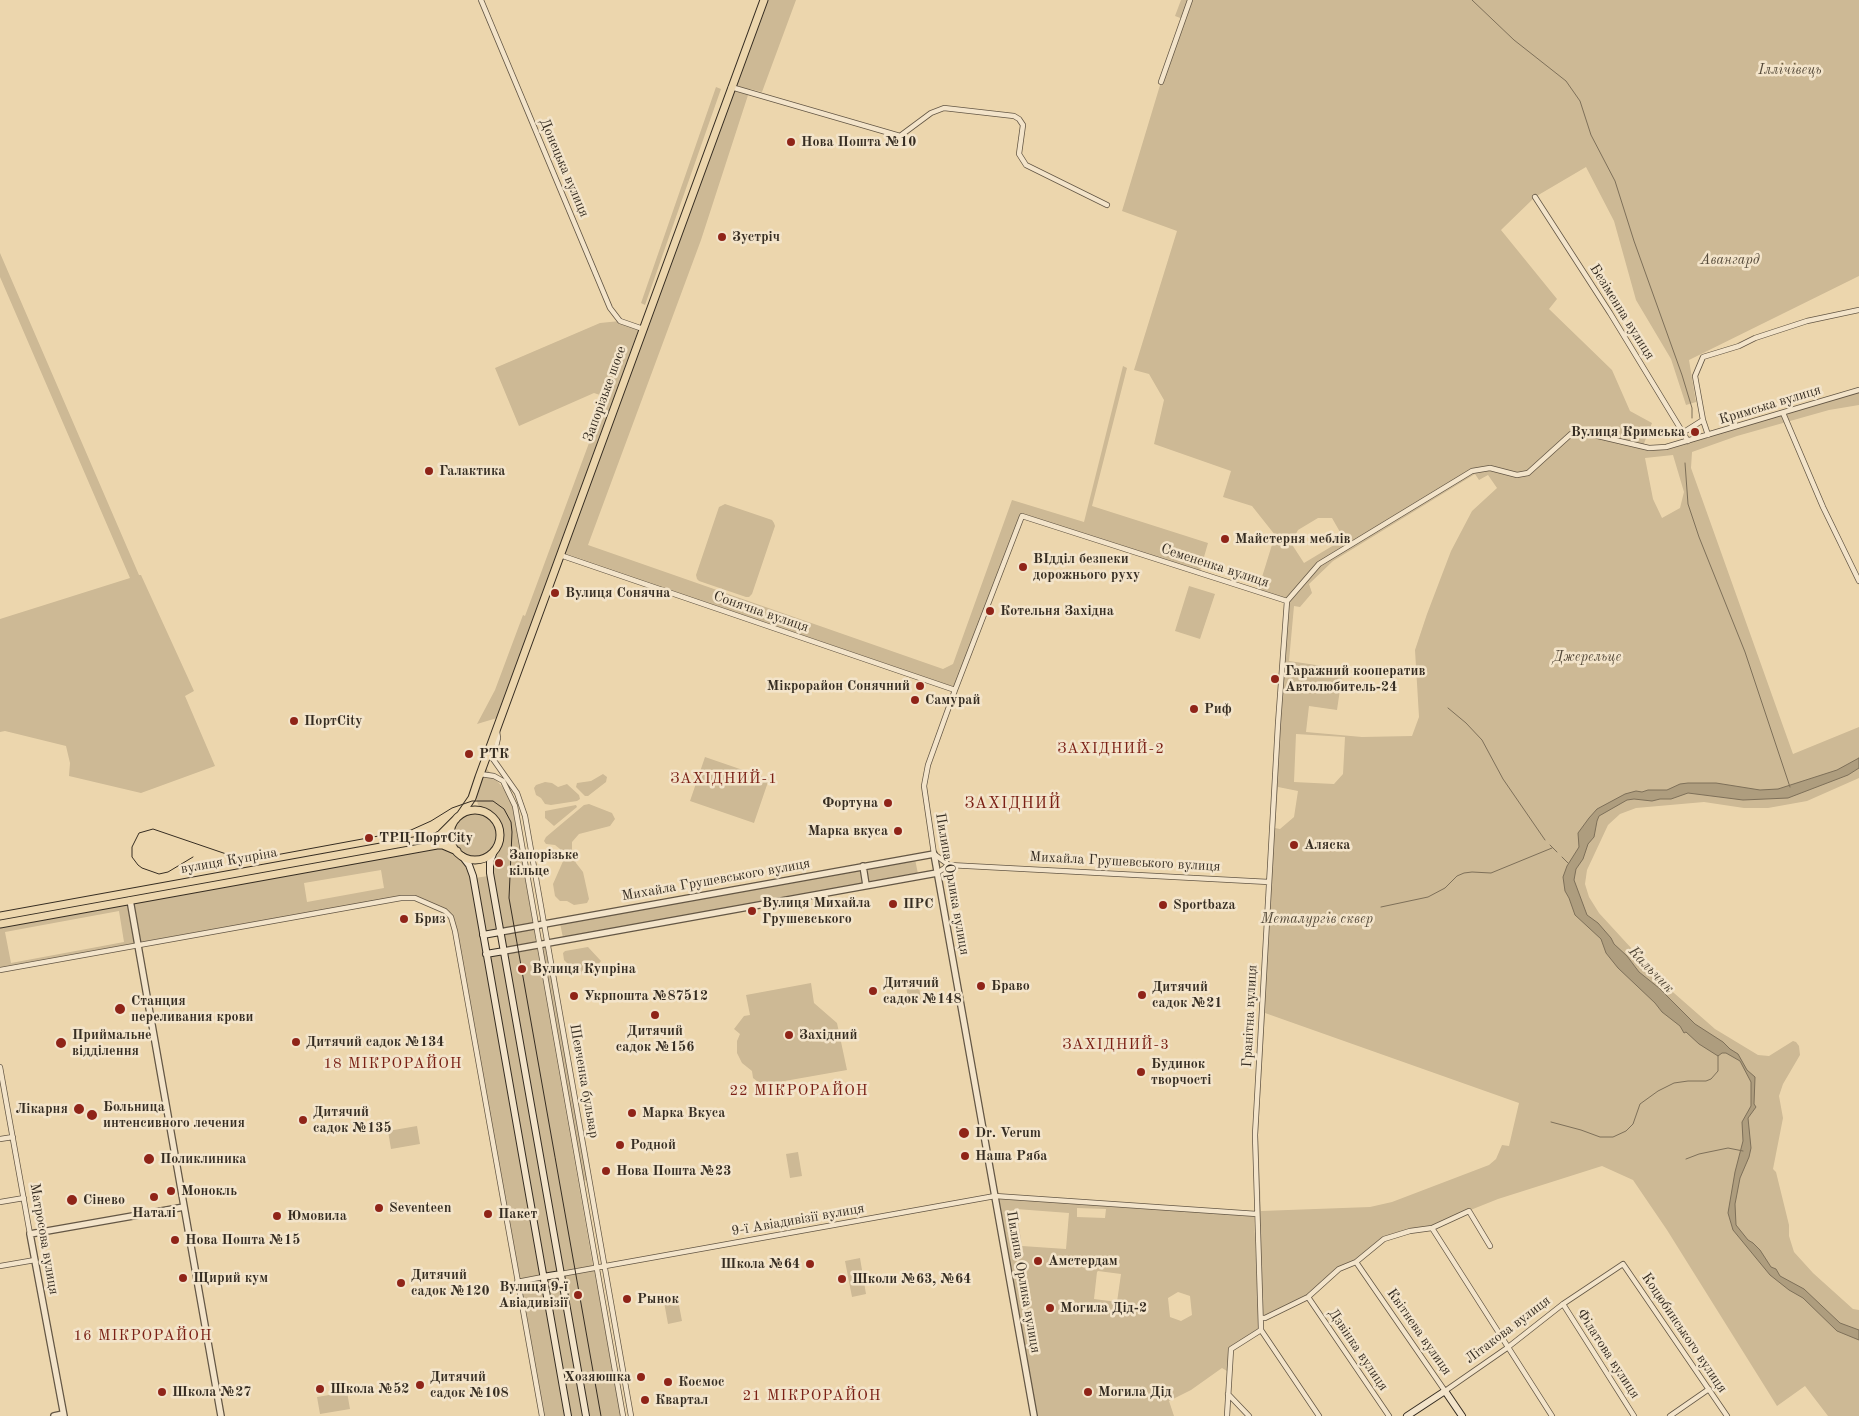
<!DOCTYPE html>
<html>
<head>
<meta charset="utf-8">
<style>
	body { margin:0 }
	canvas { display:block; background:#ecd6ad }
</style>
</head>
<body>
<canvas width="1859" height="1416"></canvas>
<script>
const ctx = document.querySelector('canvas').getContext('2d');
ctx.lineJoin = 'round';
function fillPath(path, color) {
  ctx.fillStyle = color;
  ctx.fill(path, 'evenodd');
}
function poly(rows) {
  const path = new Path2D();
  for (const r of rows) {
    if (r.length === 3) {
      path.moveTo(r[0] + r[2], r[1]);
      path.arc(r[0], r[1], r[2], 0, 2 * Math.PI);
      continue;
    }
    path.moveTo(r[0], r[1]);
    for (let i = 2; i < r.length; i += 2) path.lineTo(r[i], r[i + 1]);
  }
  return path;
}
function stroke(path, color, width, dash) {
  ctx.strokeStyle = color;
  ctx.lineWidth = width;
  ctx.lineCap = dash ? 'butt' : 'round';
  ctx.setLineDash(dash || []);
  ctx.stroke(path);
}
function write(font, color, halo, rows, align = 'center') {
  ctx.font = font + ' "Old Standard TT",serif';
  ctx.lineWidth = 5;
  ctx.setLineDash([]);
  ctx.textBaseline = 'middle';
  ctx.strokeStyle = halo;
  ctx.fillStyle = color;
  for (const [text, x, y, turn = 0] of rows) {
    ctx.save();
    ctx.translate(x, y);
    ctx.rotate((+turn || 0) * Math.PI / 180);
    ctx.textAlign = isNaN(turn) ? turn : align;
    if (halo) ctx.strokeText(text, 0, 0);
    ctx.fillText(text, 0, 0);
    ctx.restore();
  }
}
fillPath(poly([
	[767,0,796,0,762,92,750,89,701,240,588,545,943,669,953,664,1012,500,1084,522,1123,366,1127,368,1092,506,1208,543,1200,571,1021,514,954,687,564,553],
	[1181,0,1859,0,1859,276,1689,360,1696,402,1686,405,1671,359,1636,300,1614,221,1586,167,1535,197,1501,230,1557,299,1549,309,1612,370,1630,411,1652,423,1643,446,1654,448,1859,390,1859,405,1829,410,1737,436,1692,452,1691,468,1793,754,1859,727,1859,778,1807,801,1768,808,1744,808,1704,802,1636,808,1620,814,1608,825,1587,870,1585,884,1589,897,1599,913,1666,986,1715,1029,1758,1055,1769,1056,1793,1041,1796,1042,1799,1046,1800,1055,1783,1084,1779,1096,1783,1118,1773,1169,1776,1172,1789,1225,1789,1236,1794,1252,1813,1273,1853,1309,1859,1310,1859,1416,1828,1416,1805,1386,1777,1406,1667,1230,1633,1180,1602,1166,1498,1199,1453,1217,1432,1228,1391,1236,1356,1262,1339,1269,1308,1297,1261,1318,1255,1135,1287,601,1258,590,1275,535,1252,506,1223,497,1231,471,1154,444,1164,400,1149,374,1134,370,1177,231,1122,211,1161,82,1183,19,1175,16],
	[1673,455,1684,492,1680,508,1662,518,1653,499,1645,458],
	[1475,474,1479,480,1488,475,1497,488,1472,511,1451,551,1427,614,1415,650,1419,717,1412,736,1362,737,1306,732,1309,706,1337,710,1343,669,1289,661,1294,606,1300,607,1312,593,1309,584,1333,561],
	[1318,518,1332,518,1344,539,1304,563,1291,543,1298,530],
	[1296,734,1345,737,1343,774,1334,784,1294,782],
	[1278,787,1298,791,1294,817,1280,829,1275,828],
	[1265,1013,1519,1103,1509,1146,1502,1145,1496,1159,1489,1165,1392,1202,1370,1207,1261,1211,1258,1135],
	[716,87,721,89,645,305,641,303],
	[0,253,139,575,141,575,194,691,185,696,215,766,141,793,69,776,70,763,66,746,5,731,0,732,0,619,130,578,0,277],
	[620,321,639,328,497,718,477,724,495,690,523,615,525,616,606,397,594,393,519,426,495,368,600,323],
	[725,504,772,520,774,523,775,526,752,594,749,597,746,597,699,581,697,579,696,575,719,507],
	[1189,586,1215,594,1200,639,1175,631],
	[705,757,769,779,754,823,690,801],
	[486,768,510,796,520,826,520,848,533,924,502,929,492,873,495,853,502,843,502,829,499,821,493,814,478,805,476,796],
	[603,774,607,777,606,782,588,796,585,796,576,787,577,783,591,781],
	[545,782,552,783,558,787,567,784,579,795,580,799,577,801,551,805,545,804,541,798,536,795,534,788,536,785],
	[589,804,612,813,615,819,610,826,579,834,572,842,572,853,576,863,583,872,589,899,587,903,574,905,567,901,560,901,555,896,553,884,564,859,560,849,555,845,546,844,544,841,546,837,584,805],
	[576,805,577,807,554,826,545,818,545,811],
	[475,835,21],
	[435,839,436,843,139,897,138,893],
	[437,848,443,848,454,853,467,866,470,877,541,1275,520,1279,454,920,448,910,426,900,408,895,401,896,141,942,134,903],
	[381,870,384,888,307,902,304,883],
	[915,859,918,874,869,883,866,868],
	[861,869,864,884,563,938,560,923],
	[488,876,498,930,485,932,475,878],
	[128,904,135,943,0,967,0,927],
	[119,911,124,942,11,963,5,932],
	[534,928,536,943,506,949,503,933],
	[545,945,587,1180,582,1181,541,946],
	[537,947,593,1266,563,1271,506,953],
	[588,947,601,961,597,966,588,969,581,974,578,974,564,960,563,953,565,951],
	[502,953,558,1272,546,1274,489,955],
	[918,979,921,1001,909,1003,905,981],
	[811,983,814,1003,837,1023,847,1070,762,1085,753,1078,752,1071,742,1063,737,1053,737,1041,740,1034,734,1029,744,1016,750,1015,746,995],
	[417,1126,420,1144,391,1149,388,1131],
	[798,1152,802,1176,790,1178,786,1154],
	[998,1198,1254,1216,1259,1329,1229,1348,1227,1371,1222,1368,1191,1390,1169,1401,1174,1416,1037,1416],
	[1077,1208,1106,1209,1105,1218,1077,1217],
	[1016,1209,1069,1213,1066,1249,1022,1246],
	[1098,1271,1121,1274,1117,1302,1094,1299,1097,1272],
	[1178,1292,1190,1296,1192,1315,1181,1321,1170,1317,1168,1298],
	[860,1258,866,1294,852,1297,845,1261],
	[594,1270,621,1416,588,1416,564,1276],
	[559,1276,583,1416,571,1416,546,1279],
	[541,1279,566,1416,544,1416,520,1283],
	[678,1300,682,1321,668,1324,664,1302],
	[347,1392,350,1409,320,1414,317,1397]
]), '#cdb995');
const water = poly([
	[1859,758,1859,768,1848,775,1788,798,1743,800,1688,793,1671,799,1660,799,1652,801,1634,799,1627,800,1599,816,1597,821,1594,837,1588,844,1583,859,1576,869,1574,880,1587,915,1598,923,1611,938,1614,944,1627,956,1639,972,1659,988,1695,1024,1723,1042,1730,1049,1738,1054,1747,1070,1755,1077,1754,1104,1756,1107,1748,1118,1751,1148,1749,1157,1740,1178,1735,1204,1736,1225,1748,1240,1753,1243,1760,1250,1771,1267,1776,1269,1780,1276,1804,1289,1840,1323,1859,1330,1859,1340,1837,1331,1803,1298,1789,1290,1770,1275,1733,1230,1728,1213,1735,1172,1743,1141,1742,1122,1751,1106,1751,1082,1740,1061,1726,1053,1722,1053,1718,1056,1699,1044,1686,1032,1684,1033,1680,1026,1662,1012,1655,1003,1618,968,1606,953,1601,939,1575,915,1569,898,1565,891,1563,877,1567,866,1579,847,1578,833,1589,818,1597,809,1625,794,1636,791,1642,792,1648,790,1667,790,1680,784,1688,783,1716,783,1760,790,1778,789,1837,770,1859,758]
]);
fillPath(water, '#ae9d7e');
stroke(water, '#7e7059', 1);
stroke(poly([
	[1472,0,1514,40,1566,81,1580,101,1591,135,1615,181,1634,241,1682,375,1692,408,1692,418],
	[1685,463,1688,504,1699,537,1745,652,1790,787],
	[1448,708,1466,723,1482,740,1503,779,1545,840],
	[1550,845,1557,852],
	[1562,857,1568,863],
	[1381,907,1428,897,1445,888,1457,876,1464,873,1472,872,1491,873,1552,848],
	[1551,1122,1581,1130,1600,1137,1613,1137,1626,1131,1633,1124,1640,1104,1658,1091,1674,1083,1688,1081,1706,1081,1711,1079,1718,1071,1718,1056],
	[1686,1159,1699,1154,1728,1148,1743,1151]
]), '#7e7059', 1);
const minor = poly([
	[481,0,610,308,620,321,643,329],
	[1161,82,1190,0],
	[731,87,900,136,931,113,944,108,1014,116,1019,119,1023,125,1019,154,1026,165,1107,205],
	[1535,197,1610,313,1688,441],
	[1783,413,1823,507,1859,581],
	[1684,432,1703,420],
	[1708,435,1703,420,1695,376,1703,357,1739,346,1755,338,1807,321,1859,310],
	[560,555,955,690],
	[1287,601,1319,564,1472,471,1490,468,1517,475,1528,473,1571,434,1585,433,1649,448,1666,447,1859,390],
	[497,731,498,738,493,759,517,793,525,816,631,1416],
	[480,774,494,776,503,781,515,806,623,1416],
	[937,873,949,865],
	[1269,882,949,865,934,854,924,786,928,765,955,690,1022,516,1287,601],
	[0,970,401,898,415,898,445,911,451,917,455,931,542,1416],
	[0,1067,30,1234],
	[0,1139,13,1137],
	[0,1202,24,1198],
	[1432,1228,1552,1416],
	[1356,1262,1445,1391,1507,1348,1563,1304,1623,1264,1727,1416],
	[0,1266,35,1260],
	[561,1274,995,1196,1257,1214],
	[517,1282,543,1277],
	[1308,1297,1389,1416],
	[1563,1304,1634,1416],
	[1261,1318,1265,1318,1308,1297,1339,1269,1356,1262,1384,1239,1410,1231,1432,1228,1469,1211,1490,1246],
	[1261,1330,1255,1135,1278,724,1287,601],
	[1261,1330,1319,1416],
	[1228,1394,1249,1416],
	[1227,1416,1231,1349,1261,1330],
	[1670,1416,1709,1389]
]);
const tertiary = poly([
	[863,866,866,885],
	[130,900,221,1416],
	[500,932,934,854,1034,1416],
	[504,951,937,873],
	[54,1416,63,1414],
	[64,1416,30,1234,184,1207]
]);
const secondary = poly([
	[494,851,490,862,490,873,586,1416],
	[462,856,469,865,473,876,568,1416],
	[483,935,500,932],
	[486,954,504,951],
	[543,1277,561,1274],
	[1407,1416,1445,1391,1462,1416]
]);
const primary = poly([
	[475,835,25],
	[461,814,472,798,479,777,764,0],
	[0,916,436,837,441,834,456,819],
	[0,924,437,845,443,845,457,851]
]);
stroke(minor, '#645745', 6);
stroke(tertiary, '#645745', 8);
stroke(secondary, '#362d22', 8);
stroke(primary, '#362d22', 9);
stroke(minor, '#f3e4ca', 4.5);
stroke(tertiary, '#f3e4ca', 5.5);
stroke(secondary, '#f3e4ca', 6);
stroke(primary, '#ecd6ad', 7);
stroke(poly([
	[193,857,168,872,159,874,142,868,138,865,132,857,132,847,139,833,153,829,238,858,254,859,411,830,431,821,452,808,472,801,493,801,504,809,511,822,512,832,509,898,601,1416]
]), '#362d22', 1);
for (const [x, y, r, color] of [
	[791,142,5,"#8f2418"],
	[722,237,5,"#8f2418"],
	[1695,432,5,"#8f2418"],
	[429,471,5,"#8f2418"],
	[1225,539,5,"#8f2418"],
	[1023,567,5,"#8f2418"],
	[555,593,5,"#8f2418"],
	[990,611,5,"#8f2418"],
	[1275,679,5,"#8f2418"],
	[920,686,5,"#8f2418"],
	[915,700,5,"#8f2418"],
	[1194,709,5,"#8f2418"],
	[294,721,5,"#8f2418"],
	[469,754,5,"#8f2418"],
	[888,803,5,"#8f2418"],
	[898,831,5,"#8f2418"],
	[369,838,5,"#8f2418"],
	[1294,845,5,"#8f2418"],
	[499,863,5,"#8f2418"],
	[893,904,5,"#8f2418"],
	[1163,905,5,"#8f2418"],
	[752,911,5,"#8f2418"],
	[404,919,5,"#8f2418"],
	[522,969,5,"#8f2418"],
	[981,986,5,"#8f2418"],
	[873,991,5,"#8f2418"],
	[1142,995,5,"#8f2418"],
	[574,996,5,"#8f2418"],
	[120,1009,6,"#8f2418"],
	[655,1015,5,"#8f2418"],
	[789,1035,5,"#8f2418"],
	[296,1042,5,"#8f2418"],
	[61,1043,6,"#8f2418"],
	[1141,1072,5,"#8f2418"],
	[79,1109,6,"#8f2418"],
	[632,1113,5,"#8f2418"],
	[92,1115,6,"#8f2418"],
	[303,1120,5,"#8f2418"],
	[964,1133,6,"#8f2418"],
	[620,1145,5,"#8f2418"],
	[965,1156,5,"#8f2418"],
	[149,1159,6,"#8f2418"],
	[606,1171,5,"#8f2418"],
	[171,1191,5,"#8f2418"],
	[154,1197,5,"#8f2418"],
	[72,1200,6,"#8f2418"],
	[379,1208,5,"#8f2418"],
	[488,1214,5,"#8f2418"],
	[277,1216,5,"#8f2418"],
	[175,1240,5,"#8f2418"],
	[1038,1261,5,"#8f2418"],
	[810,1264,5,"#8f2418"],
	[183,1278,5,"#8f2418"],
	[842,1279,5,"#8f2418"],
	[401,1283,5,"#8f2418"],
	[578,1295,5,"#8f2418"],
	[627,1299,5,"#8f2418"],
	[1050,1308,5,"#8f2418"],
	[641,1377,5,"#8f2418"],
	[668,1382,5,"#8f2418"],
	[420,1385,5,"#8f2418"],
	[320,1389,5,"#8f2418"],
	[162,1392,5,"#8f2418"],
	[1088,1392,5,"#8f2418"],
	[645,1400,5,"#8f2418"]
]) {
  const dot = new Path2D();
  dot.arc(x, y, r, 0, 2 * Math.PI);
  ctx.fillStyle = color;
  ctx.fill(dot);
  stroke(dot, '#f3e4ca', 2);
}
write('italic 14px', '#544939', '#f3e4ca', [
	["Іллічівець",1790,70],
	["Авангард",1730,260],
	["Джерельце",1587,657],
	["Металургів сквер",1317,919]
]);
write('bold 14px', '#362d22', '#f3e4ca', [
	["Нова Пошта №10",801,142],
	["Зустріч",732,237],
	["Вулиця Кримська",1685,432,"right"],
	["Галактика",439,471],
	["Майстерня меблів",1235,539],
	["ВІдділ безпеки",1033,559],
	["дорожнього руху",1033,575],
	["Вулиця Сонячна",565,593],
	["Котельня Західна",1000,611],
	["Гаражний кооператив",1285,671],
	["Автолюбитель-24",1285,687],
	["Мікрорайон Сонячний",910,686,"right"],
	["Самурай",925,700],
	["Риф",1204,709],
	["ПортCity",304,721],
	["РТК",479,754],
	["Фортуна",878,803,"right"],
	["Марка вкуса",888,831,"right"],
	["ТРЦ ПортCity",379,838],
	["Аляска",1304,845],
	["Запорізьке",509,855],
	["кільце",509,871],
	["Вулиця Михайла",762,903],
	["Грушевського",762,919],
	["ПРС",903,904],
	["Sportbaza",1173,905],
	["Бриз",414,919],
	["Вулиця Купріна",532,969],
	["Дитячий",883,983],
	["садок №148",883,999],
	["Браво",991,986],
	["Дитячий",1152,987],
	["садок №21",1152,1003],
	["Укрпошта №87512",584,996],
	["Станция",131,1001],
	["переливания крови",131,1017],
	["Дитячий",655,1031,"center"],
	["садок №156",655,1047,"center"],
	["Приймальне",72,1035],
	["відділення",72,1051],
	["Західний",799,1035],
	["Дитячий садок №134",306,1042],
	["Будинок",1151,1064],
	["творчості",1151,1080],
	["Больница",103,1107],
	["интенсивного лечения",103,1123],
	["Лікарня",68,1109,"right"],
	["Дитячий",313,1112],
	["садок №135",313,1128],
	["Марка Вкуса",642,1113],
	["Dr. Verum",975,1133],
	["Родной",630,1145],
	["Наша Ряба",975,1156],
	["Поликлиника",160,1159],
	["Нова Пошта №23",616,1171],
	["Монокль",181,1191],
	["Сінево",83,1200],
	["Seventeen",389,1208],
	["Наталі",154,1213,"center"],
	["Пакет",498,1214],
	["Юмовила",287,1216],
	["Нова Пошта №15",185,1240],
	["Амстердам",1048,1261],
	["Школа №64",800,1264,"right"],
	["Дитячий",411,1275],
	["садок №120",411,1291],
	["Щирий кум",193,1278],
	["Школи №63, №64",852,1279],
	["Вулиця 9-ї",568,1287,"right"],
	["Авіадивізії",568,1303,"right"],
	["Рынок",637,1299],
	["Могила Дiд-2",1060,1308],
	["Дитячий",430,1377],
	["садок №108",430,1393],
	["Хозяюшка",631,1377,"right"],
	["Космос",678,1382],
	["Школа №52",330,1389],
	["Школа №27",172,1392],
	["Могила Дiд",1098,1392],
	["Квартал",655,1400]
], 'left');
write('14px', '#362d22', '#f3e4ca', [
	["Донецька вулиця",564,168,67],
	["Безіменна вулиця",1622,312,58],
	["Запорізьке шосе",605,394,-70],
	["Кримська вулиця",1770,405,-17],
	["Семененка вулиця",1215,566,18],
	["Сонячна вулиця",761,612,19],
	["вулиця Купріна",229,861,-10],
	["Михайла Грушевського вулиця",1125,862,3],
	["Михайла Грушевського вулиця",716,880,-10],
	["Пилипа Орлика вулиця",952,884,80],
	["Гранітна вулиця",1250,1016,-87],
	["Шевченка бульвар",584,1081,80],
	["9-ї Авіадивізії вулиця",798,1220,-10],
	["Матросова вулиця",44,1239,80],
	["Пилипа Орлика вулиця",1023,1282,80],
	["Літакова вулиця",1508,1330,-37],
	["Квітнева вулиця",1419,1332,55],
	["Коцюбинського вулиця",1684,1333,56],
	["Дзвінка вулиця",1358,1350,56],
	["Філатова вулиця",1608,1354,57]
]);
ctx.letterSpacing = '1px';
write('15px', '#7a1f14', '#f3e4ca', [
	["ЗАХІДНИЙ-2",1111,749],
	["ЗАХІДНИЙ-1",724,779],
	["ЗАХІДНИЙ-3",1116,1045],
	["18 МІКРОРАЙОН",393,1064],
	["22 МІКРОРАЙОН",799,1091],
	["16 МІКРОРАЙОН",143,1336],
	["21 МІКРОРАЙОН",812,1396]
]);
ctx.letterSpacing = '0px';
write('italic 15px', '#544939', '#f3e4ca', [
	["Кальчик",1651,970,46]
]);
ctx.letterSpacing = '1px';
write('16px', '#7a1f14', '#f3e4ca', [
	["ЗАХІДНИЙ",1013,804]
]);
ctx.letterSpacing = '0px';
</script>
</body>
</html>
